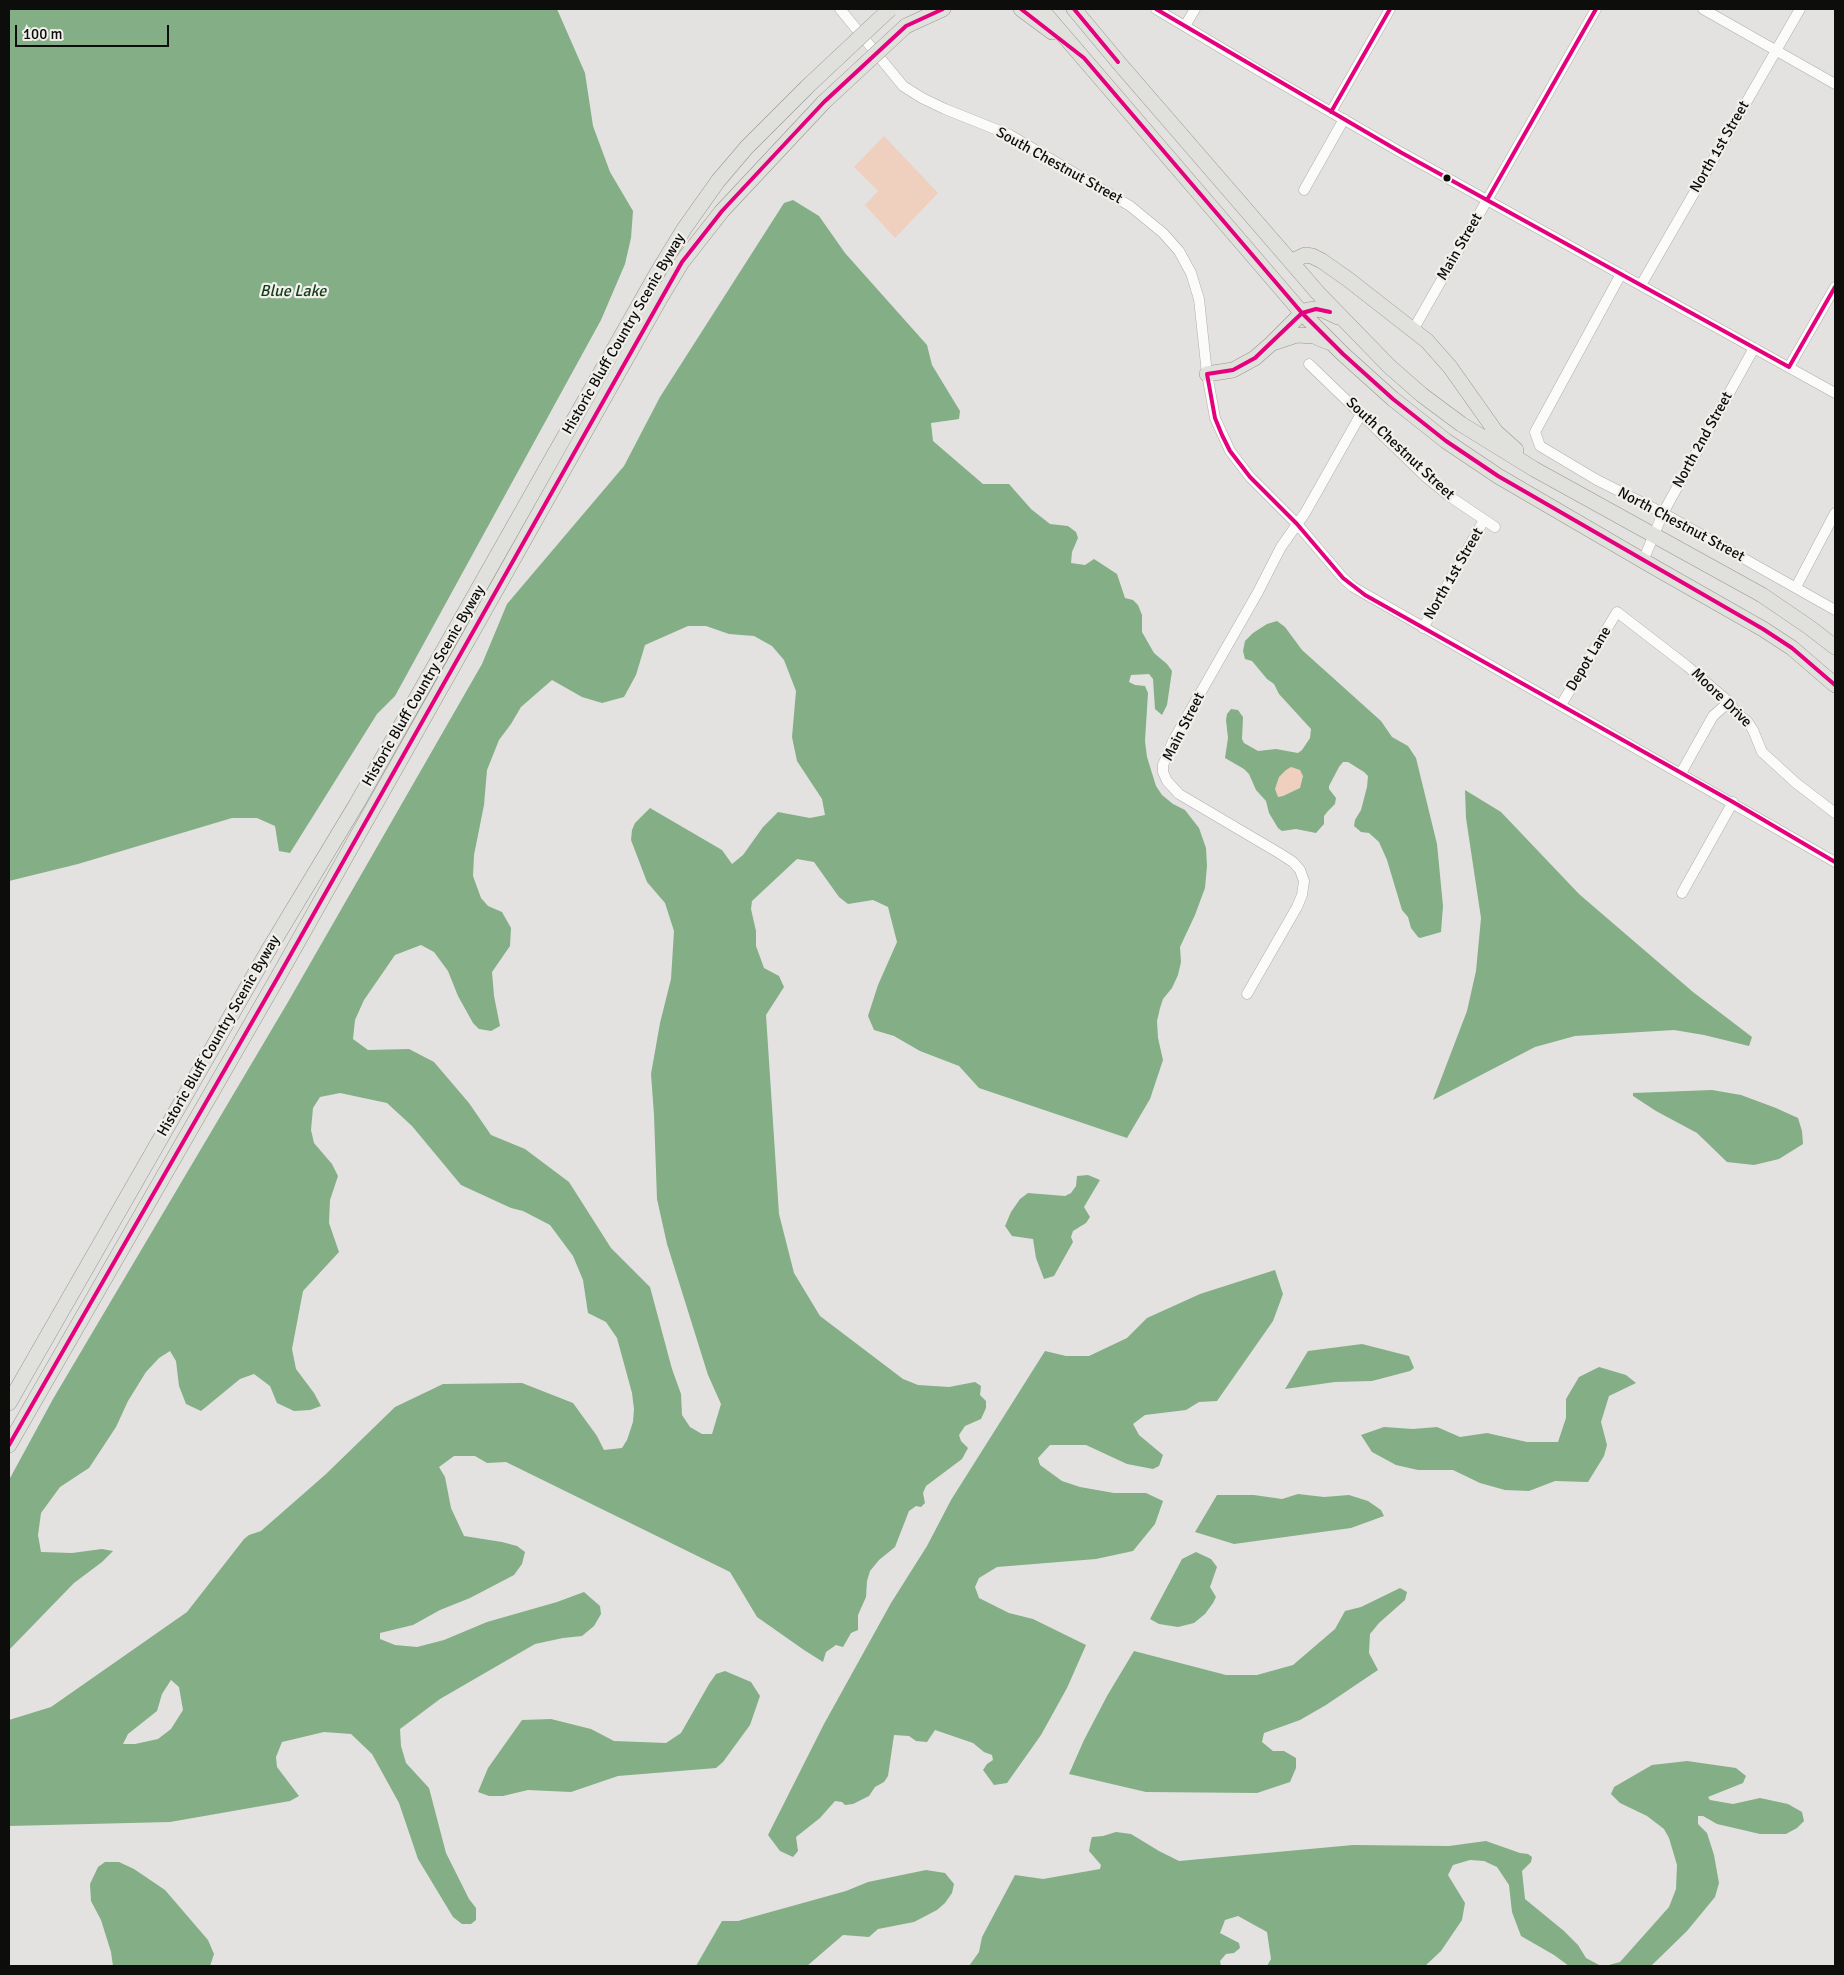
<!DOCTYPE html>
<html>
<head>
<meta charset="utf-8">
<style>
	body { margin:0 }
	#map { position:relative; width:1844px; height:1975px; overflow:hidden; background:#e3e2e0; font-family:Signika,sans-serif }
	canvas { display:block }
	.frame { position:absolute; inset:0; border:10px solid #0d0d0b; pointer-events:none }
	.scale { position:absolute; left:15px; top:25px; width:154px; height:22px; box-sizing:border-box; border:2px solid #0d0d0b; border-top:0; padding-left:6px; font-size:15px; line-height:18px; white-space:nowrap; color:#0d0d0b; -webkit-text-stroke:4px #f1f0ec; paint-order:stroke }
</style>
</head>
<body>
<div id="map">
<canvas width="1844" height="1975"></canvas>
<div class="frame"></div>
<div class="scale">100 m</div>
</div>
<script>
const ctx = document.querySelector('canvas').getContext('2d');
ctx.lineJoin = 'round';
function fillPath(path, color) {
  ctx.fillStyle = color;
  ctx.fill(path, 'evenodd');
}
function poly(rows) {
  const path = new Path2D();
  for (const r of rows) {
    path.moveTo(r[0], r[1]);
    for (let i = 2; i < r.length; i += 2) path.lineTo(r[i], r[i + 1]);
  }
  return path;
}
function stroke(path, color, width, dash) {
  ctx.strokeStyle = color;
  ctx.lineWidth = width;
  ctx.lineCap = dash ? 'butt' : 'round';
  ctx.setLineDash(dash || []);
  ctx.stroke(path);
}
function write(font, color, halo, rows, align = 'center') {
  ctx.font = font + ' Signika,sans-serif';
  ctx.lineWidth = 4.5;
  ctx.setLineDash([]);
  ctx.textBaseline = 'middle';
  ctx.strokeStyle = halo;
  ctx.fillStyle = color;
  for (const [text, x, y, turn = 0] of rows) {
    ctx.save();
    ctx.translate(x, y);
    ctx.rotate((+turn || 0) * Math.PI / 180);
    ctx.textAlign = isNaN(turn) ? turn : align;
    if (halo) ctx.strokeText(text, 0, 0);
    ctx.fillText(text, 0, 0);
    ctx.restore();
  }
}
fillPath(poly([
	[884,136,938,193,895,238,865,205,878,191,854,167],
	[1291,767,1300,770,1303,776,1300,788,1283,796,1277,797,1275,789,1279,777,1286,769]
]), '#efcfbe');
fillPath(poly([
	[9,9,557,9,585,73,593,126,610,172,633,211,631,238,625,264,601,320,395,696,377,714,290,853,279,851,275,826,257,818,232,818,78,864,9,881],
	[793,200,819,216,845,253,927,345,932,365,960,411,959,419,931,423,933,441,983,484,1009,484,1031,509,1050,524,1068,526,1076,532,1078,538,1072,552,1071,563,1085,565,1094,559,1117,574,1125,598,1133,600,1138,605,1142,615,1142,632,1154,653,1167,664,1172,671,1167,705,1162,715,1155,709,1153,679,1149,674,1131,675,1129,682,1135,685,1145,686,1148,693,1145,741,1147,757,1156,786,1162,795,1173,804,1185,810,1199,828,1206,848,1207,866,1205,888,1195,915,1180,947,1181,962,1178,975,1172,988,1163,999,1160,1008,1157,1021,1158,1038,1163,1060,1150,1099,1127,1138,979,1088,959,1066,920,1051,894,1036,874,1030,868,1016,878,985,897,942,888,907,873,900,848,904,839,897,814,862,797,859,752,901,751,909,756,931,756,946,764,968,779,976,784,987,766,1015,779,1214,794,1273,820,1316,903,1379,918,1385,949,1387,975,1382,981,1386,980,1395,986,1401,986,1408,981,1419,965,1426,959,1435,961,1441,968,1448,962,1459,926,1486,923,1493,925,1503,921,1507,916,1506,909,1511,895,1547,879,1560,870,1571,867,1581,866,1597,858,1615,858,1630,851,1633,843,1647,836,1645,826,1652,823,1662,804,1650,757,1617,730,1572,506,1462,487,1463,475,1456,454,1456,439,1467,445,1477,451,1508,464,1536,502,1542,517,1546,525,1552,522,1564,514,1575,470,1598,440,1610,413,1625,380,1633,380,1639,395,1645,417,1647,444,1640,487,1622,557,1602,584,1592,600,1606,601,1614,594,1626,582,1636,563,1638,535,1644,440,1699,400,1729,401,1746,406,1763,429,1788,446,1853,469,1899,476,1908,476,1920,471,1924,462,1924,453,1917,418,1859,399,1803,372,1754,351,1734,324,1732,282,1742,276,1757,277,1767,299,1796,290,1801,170,1822,9,1826,9,1720,51,1707,187,1612,244,1539,249,1535,261,1531,326,1474,395,1407,443,1384,522,1383,573,1403,597,1436,604,1450,622,1448,627,1440,633,1422,634,1409,632,1393,617,1338,606,1322,588,1313,583,1280,573,1256,550,1225,523,1211,511,1208,461,1185,412,1126,387,1103,340,1093,320,1097,313,1108,311,1130,314,1143,332,1164,338,1176,330,1200,329,1223,339,1252,303,1291,292,1349,296,1369,314,1393,321,1406,310,1410,294,1411,277,1403,270,1386,254,1374,240,1379,201,1411,186,1404,179,1386,176,1361,170,1351,159,1358,146,1372,128,1401,116,1427,89,1468,60,1487,41,1513,38,1535,41,1552,72,1553,102,1549,113,1551,102,1562,74,1583,9,1650,9,1480,53,1399,288,1002,482,664,507,604,624,466,660,397,784,203],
	[688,626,706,626,729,634,754,636,772,646,784,660,796,691,792,737,797,761,822,799,825,815,810,818,778,812,763,827,743,855,732,864,722,850,650,808,635,823,632,830,631,840,647,882,665,903,674,931,671,979,660,1023,651,1074,654,1115,657,1199,667,1244,708,1375,721,1404,712,1434,702,1434,690,1427,682,1415,681,1394,672,1369,650,1287,611,1248,569,1182,525,1149,491,1135,469,1103,434,1062,409,1049,368,1050,353,1039,355,1020,364,1000,395,955,421,945,434,952,448,971,458,996,473,1023,479,1029,491,1031,500,1026,494,996,492,972,510,946,511,928,502,912,488,906,481,898,473,876,474,855,484,805,487,770,499,740,511,724,521,707,552,680,582,697,602,703,624,697,636,675,645,645],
	[171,1680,179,1687,183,1710,171,1729,158,1739,135,1744,123,1744,128,1734,157,1711,162,1694],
	[1277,621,1285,627,1302,650,1381,721,1392,737,1408,746,1416,758,1437,844,1443,906,1441,932,1420,938,1418,937,1411,928,1408,917,1402,910,1387,860,1379,842,1369,833,1361,832,1354,826,1355,820,1361,810,1367,787,1368,776,1364,772,1348,762,1343,762,1339,767,1329,786,1329,789,1336,798,1335,804,1328,811,1324,816,1324,824,1316,833,1296,829,1282,831,1278,828,1269,813,1266,801,1256,790,1249,774,1244,769,1225,758,1228,738,1226,720,1227,714,1231,709,1238,710,1243,717,1242,739,1244,743,1258,751,1276,749,1298,753,1302,750,1310,738,1311,729,1279,694,1274,684,1267,679,1252,661,1245,659,1243,651,1245,641,1253,633,1267,624],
	[1291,767,1300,770,1303,776,1300,788,1283,796,1278,797,1275,789,1279,777,1286,770],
	[1465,790,1501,812,1579,894,1693,992,1752,1037,1749,1046,1704,1035,1674,1030,1575,1036,1535,1047,1433,1100,1467,1011,1476,971,1481,918,1466,818],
	[1712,1090,1741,1095,1776,1108,1798,1118,1802,1131,1803,1144,1779,1159,1754,1165,1727,1162,1697,1133,1656,1111,1633,1096,1633,1093],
	[1088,1175,1100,1180,1084,1207,1090,1217,1086,1223,1073,1231,1071,1237,1073,1242,1054,1276,1044,1279,1036,1258,1033,1239,1012,1236,1005,1226,1011,1212,1020,1199,1028,1193,1065,1196,1071,1193,1076,1186,1077,1176],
	[1275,1270,1283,1294,1273,1321,1217,1401,1199,1402,1186,1410,1145,1415,1133,1424,1139,1435,1163,1455,1159,1466,1153,1469,1127,1464,1086,1445,1050,1445,1038,1458,1040,1465,1062,1481,1080,1487,1114,1493,1146,1493,1163,1501,1155,1524,1133,1551,1096,1559,997,1567,979,1578,975,1587,979,1598,1009,1613,1033,1619,1086,1645,1067,1688,1041,1735,1007,1783,994,1785,983,1770,987,1764,993,1760,992,1755,984,1752,973,1743,935,1730,927,1742,916,1741,909,1736,894,1735,888,1776,884,1782,875,1787,869,1796,853,1804,845,1805,842,1802,835,1801,820,1818,796,1837,798,1851,793,1857,780,1851,768,1835,824,1724,891,1603,927,1546,951,1500,1045,1351,1066,1356,1089,1356,1127,1338,1147,1318,1200,1294],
	[1362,1344,1409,1356,1414,1368,1410,1371,1372,1381,1335,1382,1285,1389,1308,1351],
	[1599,1367,1626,1375,1636,1383,1609,1396,1601,1422,1607,1445,1604,1456,1588,1482,1555,1481,1529,1491,1505,1490,1480,1483,1453,1470,1418,1470,1396,1465,1372,1452,1361,1435,1384,1427,1413,1429,1437,1427,1460,1437,1487,1433,1527,1442,1558,1442,1566,1418,1566,1399,1579,1377],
	[1298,1494,1324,1497,1349,1495,1368,1501,1381,1510,1384,1516,1351,1528,1234,1544,1195,1532,1217,1495,1254,1495,1282,1499],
	[1196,1552,1211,1559,1217,1567,1210,1587,1216,1597,1213,1603,1205,1614,1194,1623,1178,1627,1159,1624,1150,1619,1182,1559],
	[1400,1588,1407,1592,1405,1600,1379,1623,1370,1634,1369,1653,1378,1670,1326,1705,1300,1720,1264,1733,1262,1742,1273,1751,1284,1751,1296,1758,1296,1768,1290,1782,1257,1793,1146,1792,1069,1774,1084,1740,1107,1696,1134,1651,1226,1675,1257,1675,1293,1665,1335,1629,1345,1611,1361,1607],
	[725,1671,751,1682,760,1696,750,1725,723,1762,716,1768,618,1776,571,1792,528,1790,503,1796,489,1796,478,1792,488,1768,522,1720,551,1719,591,1729,614,1741,666,1743,681,1733,709,1684,716,1674],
	[1687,1761,1736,1768,1746,1776,1743,1783,1708,1797,1710,1800,1733,1804,1760,1798,1788,1804,1802,1812,1804,1821,1797,1828,1786,1834,1760,1834,1717,1824,1703,1816,1698,1816,1698,1824,1707,1833,1714,1855,1719,1883,1715,1897,1687,1931,1651,1966,1605,1966,1620,1962,1669,1907,1676,1889,1677,1865,1669,1838,1664,1829,1647,1816,1620,1803,1611,1794,1614,1787,1652,1765],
	[1116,1832,1131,1834,1159,1851,1179,1861,1353,1845,1449,1846,1486,1841,1520,1853,1528,1854,1532,1857,1531,1862,1522,1871,1525,1899,1564,1931,1578,1945,1586,1958,1601,1966,1569,1966,1554,1955,1521,1936,1512,1912,1509,1885,1497,1867,1484,1861,1470,1860,1453,1865,1448,1875,1465,1903,1462,1920,1441,1951,1425,1966,1267,1966,1271,1959,1267,1932,1238,1916,1225,1920,1220,1933,1239,1943,1240,1948,1234,1953,1226,1954,1220,1961,1221,1966,969,1966,979,1952,982,1937,1015,1875,1043,1879,1100,1869,1101,1865,1089,1851,1091,1840,1092,1837,1103,1836],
	[105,1862,119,1862,134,1869,165,1890,208,1940,214,1954,210,1966,113,1966,111,1952,101,1920,91,1901,90,1884,98,1867],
	[926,1870,945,1873,954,1884,952,1893,945,1903,937,1910,914,1922,878,1929,869,1937,843,1935,807,1966,696,1966,722,1921,738,1921,846,1891,868,1882]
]), '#84ae86');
const street = poly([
	[840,9,903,86,922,98,945,109,1010,135,1130,206,1163,233,1179,251,1191,273,1199,299,1207,374,1215,418,1230,451,1250,477,1297,524,1343,578,1353,587,1835,862],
	[1156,9,1258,70,1402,153,1835,393],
	[1703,9,1835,84],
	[1185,26,1195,9],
	[1331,112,1390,9],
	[1304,190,1344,119],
	[1621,274,1535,432,1540,446,1597,480,1663,513,1835,610],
	[1641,285,1800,9],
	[1413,330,1596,9],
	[1309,364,1426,477,1449,496,1495,527],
	[1789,367,1835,287],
	[1643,561,1663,513,1754,348],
	[1796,587,1835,513],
	[1423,628,1484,520],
	[1561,705,1617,612,1687,666,1729,702,1736,713,1747,721,1753,730,1762,752,1796,783,1835,813],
	[1681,773,1713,716,1729,702],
	[1682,893,1733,802],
	[1247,994,1297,907,1302,895,1304,881,1300,870,1293,862,1279,853,1179,794,1167,781,1163,772,1163,765,1173,741,1258,592,1281,547,1305,513,1361,414]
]);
const primary = poly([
	[1021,9,1052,32],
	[1041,9,1302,313,1343,354,1393,399,1446,441,1498,476,1654,567,1763,629,1792,648,1835,685],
	[1074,9,1119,63,1318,293,1390,367,1422,395,1461,424,1534,469,1762,595,1809,627,1835,647],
	[906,26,943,9],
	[1292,261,1305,255,1312,256,1322,261,1349,280,1427,341,1450,367,1496,432,1516,450],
	[1273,343,1297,335,1314,336,1328,342],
	[1207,374,1233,370,1255,358,1272,343,1302,313,1308,310,1316,309,1323,310,1338,317],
	[9,1403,268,951,356,805,656,275,684,229,718,181,747,147,808,86],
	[9,1445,278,977,658,302,682,262,722,211,824,102]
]);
stroke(street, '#adadab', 11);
stroke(primary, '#95978e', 16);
stroke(street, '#fbfbfa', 10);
stroke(primary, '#e0e1dd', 15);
const primaryBridge = poly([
	[808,86,890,9],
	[824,102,906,26]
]);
stroke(primaryBridge, '#95978e', 16, []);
stroke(primaryBridge, '#e0e1dd', 15);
stroke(poly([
	[1021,9,1084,58,1302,313,1343,354,1393,399,1446,441,1498,476,1763,629,1792,648,1835,685],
	[1074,9,1118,62],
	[1156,9,1402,153,1789,367,1835,287],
	[1331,112,1390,9],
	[1487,200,1596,9],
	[1330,312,1316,309,1302,313,1255,358,1233,370,1207,374,1215,418,1222,435,1230,451,1250,477,1297,524,1343,578,1365,595,1733,802,1835,862],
	[9,1445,278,977,682,262,722,211,824,102,906,26,943,9]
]), '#e5007d', 4);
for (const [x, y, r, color] of [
	[1447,178,4.5,"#0d0d0b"]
]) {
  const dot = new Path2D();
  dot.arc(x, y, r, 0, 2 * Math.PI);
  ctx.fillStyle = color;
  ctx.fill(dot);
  stroke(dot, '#f1f0ec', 2);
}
write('15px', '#0d0d0b', '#f1f0ec', [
	["North 1st Street",1720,147,-60],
	["South Chestnut Street",1059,166,29],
	["Main Street",1460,247,-60],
	["Historic Bluff Country Scenic Byway",624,334,-60],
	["North 2nd Street",1703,440,-61],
	["South Chestnut Street",1400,449,43],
	["North Chestnut Street",1681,525,28],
	["North 1st Street",1454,574,-60],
	["Depot Lane",1589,659,-59],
	["Historic Bluff Country Scenic Byway",424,686,-60],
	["Moore Drive",1721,698,44],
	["Main Street",1184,727,-63],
	["Historic Bluff Country Scenic Byway",219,1036,-60]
]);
write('italic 16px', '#123e17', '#f1f0ec', [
	["Blue Lake",293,292]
]);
</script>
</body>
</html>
